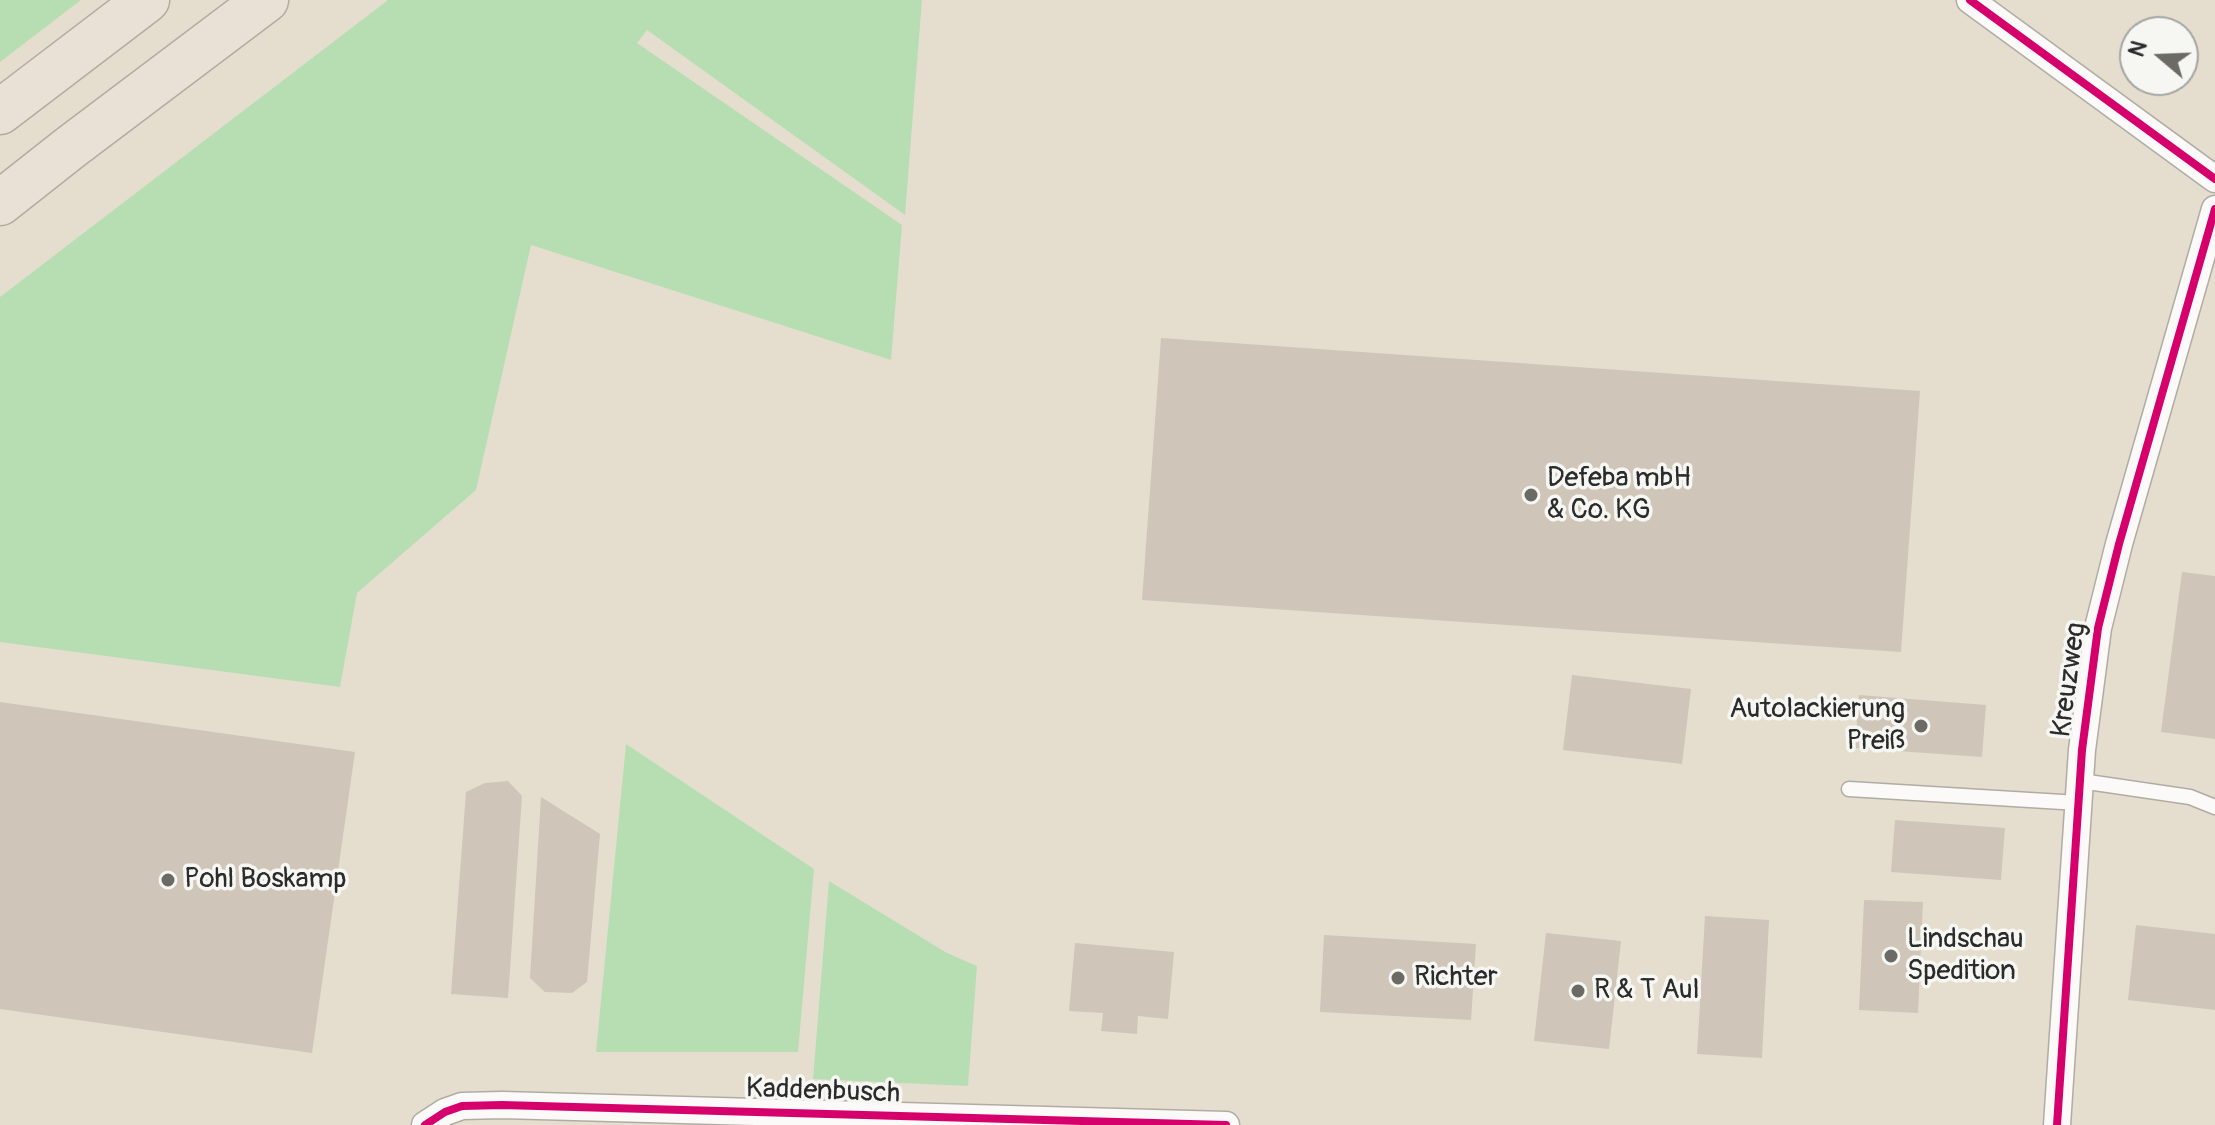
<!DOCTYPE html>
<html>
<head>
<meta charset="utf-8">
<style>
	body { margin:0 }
	#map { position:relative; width:2215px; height:1125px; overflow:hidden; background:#e5dece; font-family:Pangolin,sans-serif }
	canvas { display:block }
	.north { position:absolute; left:2119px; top:16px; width:80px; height:80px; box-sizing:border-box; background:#f6f6f2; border:2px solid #a5a5a2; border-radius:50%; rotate:289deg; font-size:22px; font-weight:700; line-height:32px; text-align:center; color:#2b2b2b }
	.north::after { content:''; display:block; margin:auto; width:28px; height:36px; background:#6c6a64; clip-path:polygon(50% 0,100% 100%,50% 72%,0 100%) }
</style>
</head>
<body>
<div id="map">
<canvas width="2215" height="1125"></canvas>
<div class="north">N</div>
</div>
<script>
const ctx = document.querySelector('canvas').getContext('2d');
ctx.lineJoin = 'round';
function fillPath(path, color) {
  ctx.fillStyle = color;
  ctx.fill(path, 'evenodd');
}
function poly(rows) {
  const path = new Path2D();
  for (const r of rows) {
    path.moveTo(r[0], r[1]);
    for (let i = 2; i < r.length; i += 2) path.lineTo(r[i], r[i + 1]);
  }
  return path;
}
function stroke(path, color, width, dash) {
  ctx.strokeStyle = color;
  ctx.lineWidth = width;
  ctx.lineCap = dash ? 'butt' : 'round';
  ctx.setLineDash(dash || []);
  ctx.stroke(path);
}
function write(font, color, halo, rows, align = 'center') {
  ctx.font = font + ' Pangolin,sans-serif';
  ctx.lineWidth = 7;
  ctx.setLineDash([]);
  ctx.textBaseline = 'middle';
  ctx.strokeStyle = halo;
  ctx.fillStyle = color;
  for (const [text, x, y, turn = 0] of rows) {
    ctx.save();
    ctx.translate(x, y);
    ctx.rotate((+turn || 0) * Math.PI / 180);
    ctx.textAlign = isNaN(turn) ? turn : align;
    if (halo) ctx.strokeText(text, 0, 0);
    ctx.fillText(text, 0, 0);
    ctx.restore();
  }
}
fillPath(poly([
	[0,0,81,0,0,62],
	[388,0,922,0,905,215,647,30,637,43,902,225,891,360,531,245,476,490,357,593,340,687,0,642,0,297],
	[626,744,814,869,798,1052,596,1052],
	[829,881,947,953,977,966,968,1086,813,1079]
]), '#b7deb2');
fillPath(poly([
	[1161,338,1920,391,1901,652,1142,600],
	[2182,572,2215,576,2215,739,2161,732],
	[1572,675,1691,689,1682,764,1563,750],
	[1859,695,1986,705,1982,757,1855,748],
	[0,702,355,752,312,1053,0,1009],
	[508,781,522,796,508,998,451,994,466,792,485,783],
	[541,797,600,834,587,982,572,993,545,992,530,978],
	[1895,820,2005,828,2001,880,1891,872],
	[1864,900,1923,902,1918,1013,1859,1010],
	[1705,916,1769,920,1762,1058,1697,1054],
	[2136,925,2215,934,2215,1010,2128,1000],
	[1546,933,1621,941,1609,1049,1534,1041],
	[1324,935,1476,944,1471,1020,1320,1012],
	[1075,943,1174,952,1168,1019,1138,1016,1137,1034,1101,1031,1103,1013,1069,1011]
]), '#cfc5b8');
const lane = poly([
	[2081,781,2190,797,2215,807],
	[1849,789,2079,803]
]);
const street = poly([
	[1970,0,2215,179],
	[425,1125,445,1112,462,1106,502,1105,1226,1125],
	[2057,1125,2082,750,2098,628,2119,544,2215,209]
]);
const highway = poly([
	[0,112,147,0],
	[0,203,71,147,266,0]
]);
stroke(lane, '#b1aca3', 17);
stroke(street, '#b1aca3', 29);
stroke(highway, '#b1aca3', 47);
stroke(lane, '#fbfaf8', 14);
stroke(street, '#fbfaf8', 26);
stroke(highway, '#eae1d6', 44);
stroke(poly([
	[1970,0,2215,179],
	[425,1125,445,1112,462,1106,502,1105,1226,1125],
	[2057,1125,2082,750,2098,628,2119,544,2215,209]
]), '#d6006c', 8);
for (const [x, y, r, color] of [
	[1531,495,8,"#6c6a64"],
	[1921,726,8,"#6c6a64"],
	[168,880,8,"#6c6a64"],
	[1891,956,8,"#6c6a64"],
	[1398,978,8,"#6c6a64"],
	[1578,991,8,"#6c6a64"]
]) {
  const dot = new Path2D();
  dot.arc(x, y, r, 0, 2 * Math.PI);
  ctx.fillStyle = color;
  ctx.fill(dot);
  stroke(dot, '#f6f6f2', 3);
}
write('28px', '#2b2b2b', '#f6f6f2', [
	["Defeba mbH",1547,479],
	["& Co. KG",1547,511],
	["Autolackierung",1905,710,"right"],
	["Preiß",1905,742,"right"],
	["Pohl Boskamp",184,880],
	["Lindschau",1907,940],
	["Spedition",1907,972],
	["Richter",1414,978],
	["R & T Aul",1594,991]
], 'left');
write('28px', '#2b2b2b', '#f6f6f2', [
	["Kreuzweg",2070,680,-82],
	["Kaddenbusch",823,1092,2]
]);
</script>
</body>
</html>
